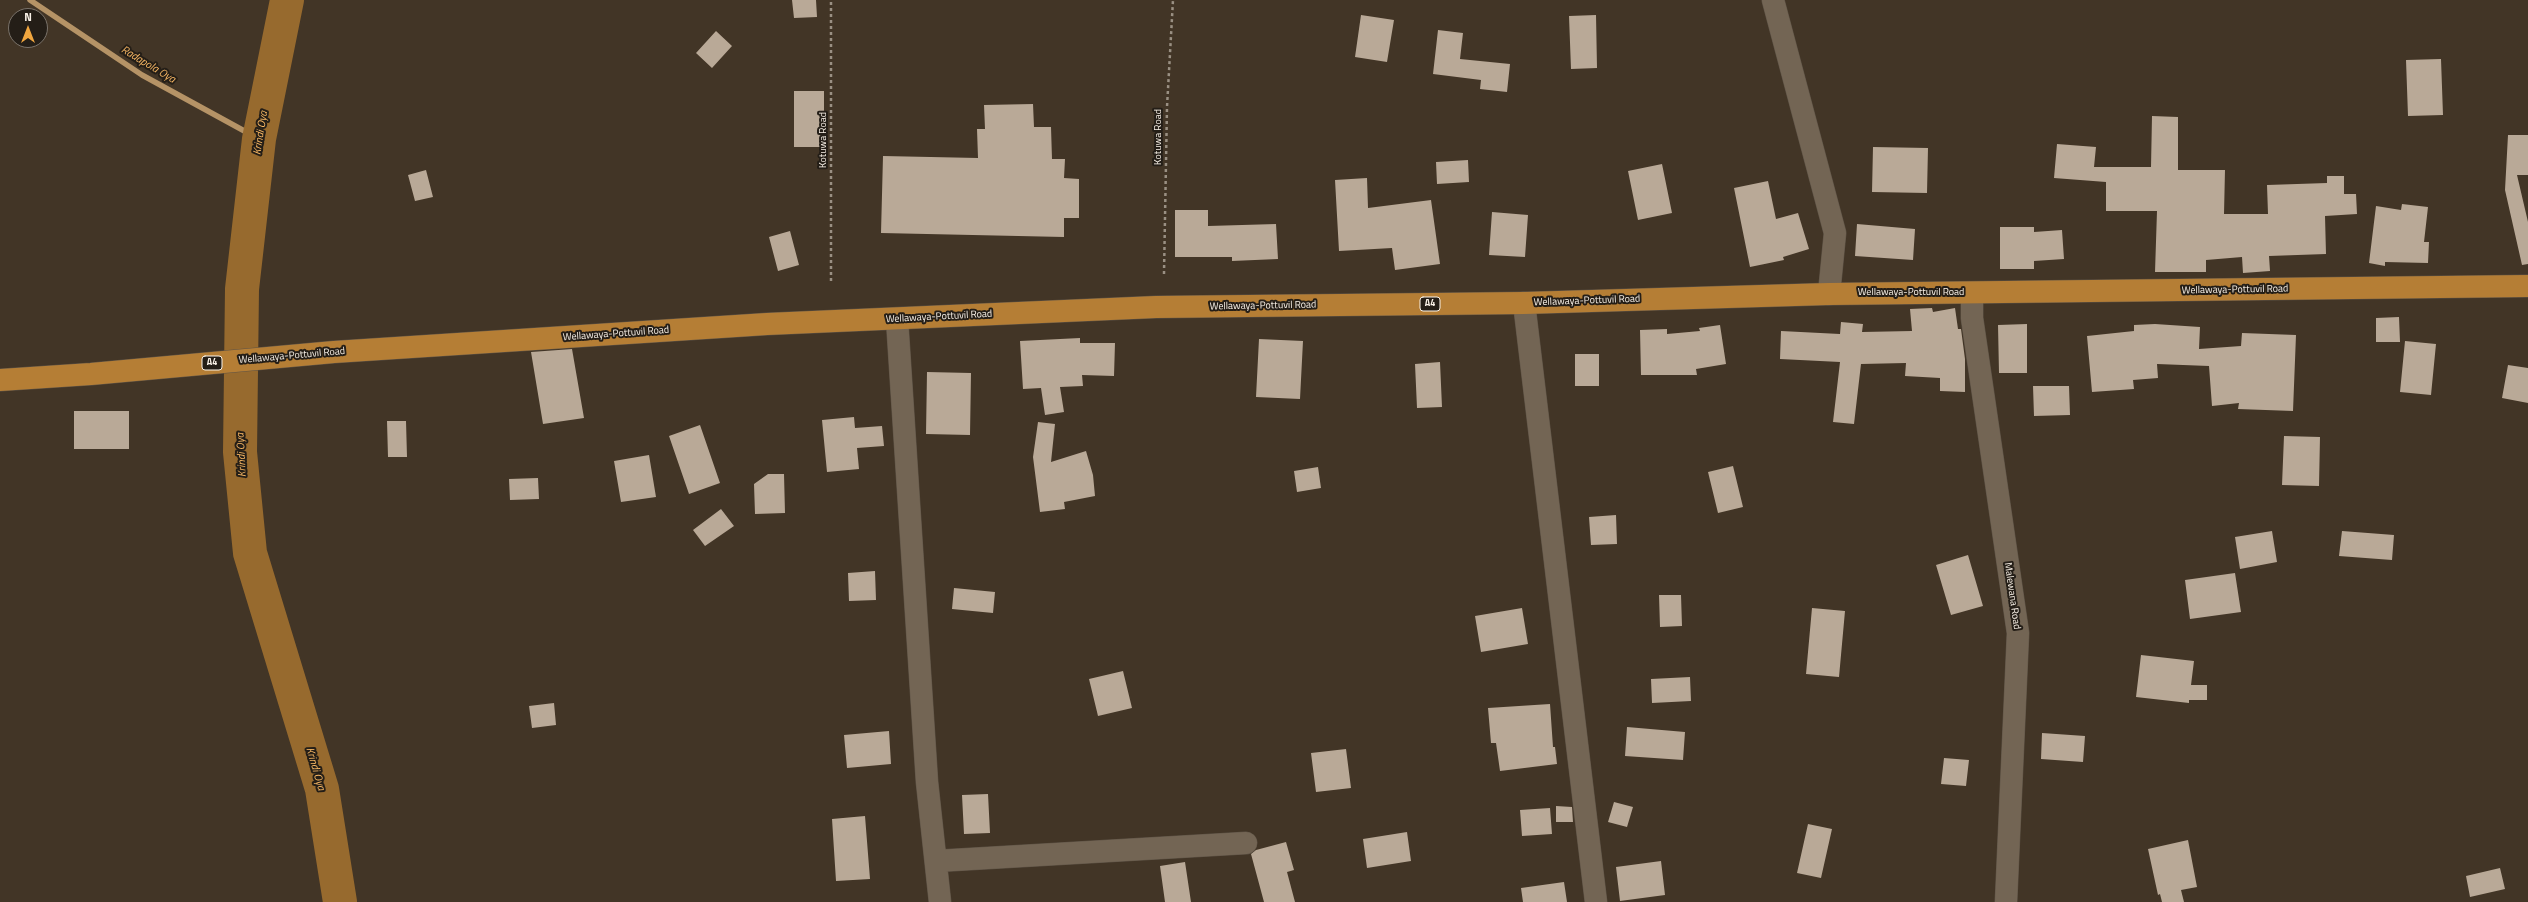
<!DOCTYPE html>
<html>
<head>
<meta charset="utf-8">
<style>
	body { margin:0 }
	#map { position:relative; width:2528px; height:902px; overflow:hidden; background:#423526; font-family:"Titillium Web",sans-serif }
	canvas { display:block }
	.north { position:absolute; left:8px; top:8px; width:40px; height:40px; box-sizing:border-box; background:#241e17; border:1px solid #7a736b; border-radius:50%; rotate:0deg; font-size:11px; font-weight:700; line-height:16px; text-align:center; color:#faf2e8 }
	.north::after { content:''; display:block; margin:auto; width:14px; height:18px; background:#f0a63f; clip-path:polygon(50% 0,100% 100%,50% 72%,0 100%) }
</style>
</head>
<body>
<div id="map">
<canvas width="2528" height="902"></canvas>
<div class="north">N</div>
</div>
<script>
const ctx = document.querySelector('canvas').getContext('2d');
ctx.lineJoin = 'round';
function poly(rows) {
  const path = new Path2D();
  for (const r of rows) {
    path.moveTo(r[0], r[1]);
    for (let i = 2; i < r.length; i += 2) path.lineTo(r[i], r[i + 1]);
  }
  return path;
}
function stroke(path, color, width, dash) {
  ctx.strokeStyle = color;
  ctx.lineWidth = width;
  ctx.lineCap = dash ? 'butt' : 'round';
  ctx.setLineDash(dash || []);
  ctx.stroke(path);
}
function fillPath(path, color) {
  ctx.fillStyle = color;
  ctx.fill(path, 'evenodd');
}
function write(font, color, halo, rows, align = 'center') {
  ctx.font = font + ' "Titillium Web",sans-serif';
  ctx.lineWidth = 4;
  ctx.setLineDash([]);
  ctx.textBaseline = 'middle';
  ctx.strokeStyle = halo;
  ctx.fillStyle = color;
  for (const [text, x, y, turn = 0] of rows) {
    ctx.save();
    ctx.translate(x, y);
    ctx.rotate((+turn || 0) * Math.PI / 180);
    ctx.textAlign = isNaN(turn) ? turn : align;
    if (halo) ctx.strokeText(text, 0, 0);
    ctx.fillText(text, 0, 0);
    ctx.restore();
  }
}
stroke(poly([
	[30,0,142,75,259,139]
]), '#b59366', 5.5);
stroke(poly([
	[287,0,259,139,242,289,240,452,250,553,322,789,340,902]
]), '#976a2e', 34);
fillPath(poly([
	[792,0,816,0,817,17,794,18],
	[1361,15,1394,20,1387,62,1355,57],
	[1596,15,1597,68,1571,69,1569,16],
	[1438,30,1463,33,1460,59,1510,64,1507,92,1480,89,1481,80,1433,74],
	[716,31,732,46,712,68,696,53],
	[2441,59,2443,115,2408,116,2406,60],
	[794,91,824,91,824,147,794,147],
	[1033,104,1034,127,1051,127,1052,159,1065,159,1064,178,1079,179,1079,218,1064,218,1064,237,881,233,883,156,978,158,977,129,985,129,984,105],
	[2152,116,2178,117,2178,170,2225,170,2224,214,2268,214,2267,185,2327,183,2327,176,2344,176,2344,194,2356,194,2357,214,2325,216,2326,254,2269,256,2270,271,2243,273,2242,257,2206,260,2206,272,2155,272,2157,211,2106,211,2106,182,2054,178,2057,144,2096,147,2094,167,2151,167],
	[2508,135,2528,135,2528,175,2517,175,2528,222,2528,264,2522,265,2505,190],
	[1873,147,1928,148,1927,193,1872,192],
	[1468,160,1469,182,1437,184,1436,162],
	[1662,164,1672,213,1638,220,1628,171],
	[426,170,433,197,415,201,408,175],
	[1367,178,1368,208,1431,200,1440,264,1395,270,1392,248,1339,251,1335,180],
	[1768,181,1776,219,1798,213,1809,249,1783,257,1784,260,1750,267,1734,188],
	[2402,204,2428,207,2424,242,2429,242,2428,263,2385,262,2385,266,2369,263,2376,206,2401,210],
	[1175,210,1208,210,1208,226,1276,224,1278,259,1232,261,1232,257,1175,257],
	[1492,212,1528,215,1525,257,1489,255],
	[1857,224,1915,229,1913,260,1855,256],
	[2000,227,2034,227,2034,232,2062,230,2064,259,2034,261,2034,269,2000,269],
	[790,231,799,265,778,271,769,237],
	[1932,308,1933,312,1955,308,1958,329,1961,329,1965,359,1965,392,1940,391,1940,378,1905,376,1906,363,1861,364,1854,424,1833,422,1840,362,1780,359,1781,331,1840,334,1841,322,1863,324,1862,332,1912,331,1910,309],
	[2399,317,2400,342,2376,342,2376,318],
	[2027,324,2027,373,1999,373,1998,325],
	[2155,324,2200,327,2199,349,2241,346,2242,333,2296,335,2293,411,2238,409,2239,403,2212,406,2209,366,2157,364,2158,378,2133,380,2134,389,2092,392,2087,336,2134,331,2134,325],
	[1720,325,1726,364,1696,369,1697,375,1641,375,1640,330,1667,329,1667,334,1700,331,1699,328],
	[1080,338,1080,343,1115,343,1114,376,1082,375,1083,386,1060,387,1064,412,1045,415,1041,388,1023,389,1020,341],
	[1259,339,1303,341,1300,399,1256,397],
	[2405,341,2436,344,2431,395,2400,392],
	[572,349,584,418,543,424,531,352],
	[1575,354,1599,354,1599,386,1575,386],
	[1440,362,1442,407,1417,408,1415,364],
	[2508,365,2528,368,2528,403,2502,398],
	[927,372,971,373,970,435,926,434],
	[2033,386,2069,386,2070,415,2034,416],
	[74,411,129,411,129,449,74,449],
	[854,417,855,428,882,426,884,446,857,448,859,469,827,472,822,420],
	[387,421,406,421,407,457,388,457],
	[1038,422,1055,424,1051,462,1086,451,1093,475,1095,496,1064,502,1065,509,1040,512,1033,457],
	[700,425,720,483,689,494,669,436],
	[2284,436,2320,437,2319,486,2282,485],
	[649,455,656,497,621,502,614,461],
	[1733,466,1743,507,1718,513,1708,472],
	[1318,467,1321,488,1297,492,1294,471],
	[768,474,784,474,785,513,755,514,754,484],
	[538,478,539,499,510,500,509,479],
	[721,509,734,526,705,546,693,530],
	[1616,515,1617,544,1591,545,1589,517],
	[2272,531,2277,562,2240,569,2235,537],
	[2342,531,2394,535,2392,560,2339,556],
	[1968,555,1983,606,1951,615,1936,565],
	[875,571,876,600,849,601,848,573],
	[2235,573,2241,612,2190,619,2185,580],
	[954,588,995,592,993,613,952,609],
	[1659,595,1681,595,1682,626,1660,627],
	[1522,608,1528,644,1481,652,1475,616],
	[1812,608,1845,611,1839,677,1806,674],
	[2141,655,2194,661,2191,685,2207,685,2207,700,2189,700,2189,703,2136,697],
	[1123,671,1132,708,1098,716,1089,679],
	[1690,677,1691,701,1652,703,1651,679],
	[554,703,556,725,532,728,529,706],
	[1550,704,1553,747,1555,747,1557,764,1500,771,1496,743,1491,743,1488,708],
	[1627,727,1685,732,1683,760,1625,756],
	[889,731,891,764,847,768,844,735],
	[2042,733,2085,736,2083,762,2041,759],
	[1346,749,1351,788,1316,792,1311,753],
	[1944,758,1969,760,1966,786,1941,784],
	[988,794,990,833,964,834,962,795],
	[1614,802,1633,807,1627,827,1608,822],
	[1556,806,1572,807,1573,822,1556,822],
	[1550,808,1552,834,1522,836,1520,810],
	[865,816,870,879,836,881,832,819],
	[1808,824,1832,829,1821,878,1797,873],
	[1407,832,1411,861,1367,868,1363,839],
	[2188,840,2197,887,2181,890,2184,902,2162,902,2160,894,2158,895,2148,849],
	[1286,842,1294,870,1287,872,1295,902,1264,902,1251,854,1256,850],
	[1661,861,1665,895,1620,901,1616,867],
	[1185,862,1191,902,1165,902,1160,866],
	[2500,868,2505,889,2470,897,2466,876],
	[1564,882,1567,902,1523,902,1521,888]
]), '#b9a997');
const minor = poly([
	[1773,0,1835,233,1829,294],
	[1972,293,1972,318,2018,633,2006,902],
	[1524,303,1596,902],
	[897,319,927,782,940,902],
	[936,861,1246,843]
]);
const highway = poly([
	[0,380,91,374,334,352,767,324,1156,307,1524,303,1829,294,2528,286]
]);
stroke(minor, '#5f5447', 23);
stroke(highway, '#5f5447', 23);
stroke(poly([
	[1164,274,1167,107,1173,0],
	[831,281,831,0]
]), '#9a9083', 2.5, [3, 3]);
stroke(minor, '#736554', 22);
stroke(highway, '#b57e35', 22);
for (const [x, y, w] of [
	[1430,304,20],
	[212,363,20]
]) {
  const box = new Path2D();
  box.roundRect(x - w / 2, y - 7, w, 14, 3);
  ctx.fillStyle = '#241e17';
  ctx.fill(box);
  stroke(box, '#faf2e8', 1);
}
write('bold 9px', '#faf2e8', null, [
	["A4",1430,304],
	["A4",212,363]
]);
write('10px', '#faf2e8', '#241e17', [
	["Kotuwa Road",1159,137,-90],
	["Kotuwa Road",824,140,-90],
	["Wellawaya-Pottuvil Road",2235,290,-1],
	["Wellawaya-Pottuvil Road",1911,293],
	["Wellawaya-Pottuvil Road",1587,301,-2],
	["Wellawaya-Pottuvil Road",1263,306,-1],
	["Wellawaya-Pottuvil Road",939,317,-3],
	["Wellawaya-Pottuvil Road",616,334,-4],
	["Wellawaya-Pottuvil Road",292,356,-5],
	["Malewana Road",2012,596,82]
]);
write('italic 11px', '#fab965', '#241e17', [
	["Radapola Oya",148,65,31],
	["Krindi Oya",261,133,-81],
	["Krindi Oya",242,455,-93],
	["Krindi Oya",315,769,74]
]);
</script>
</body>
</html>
